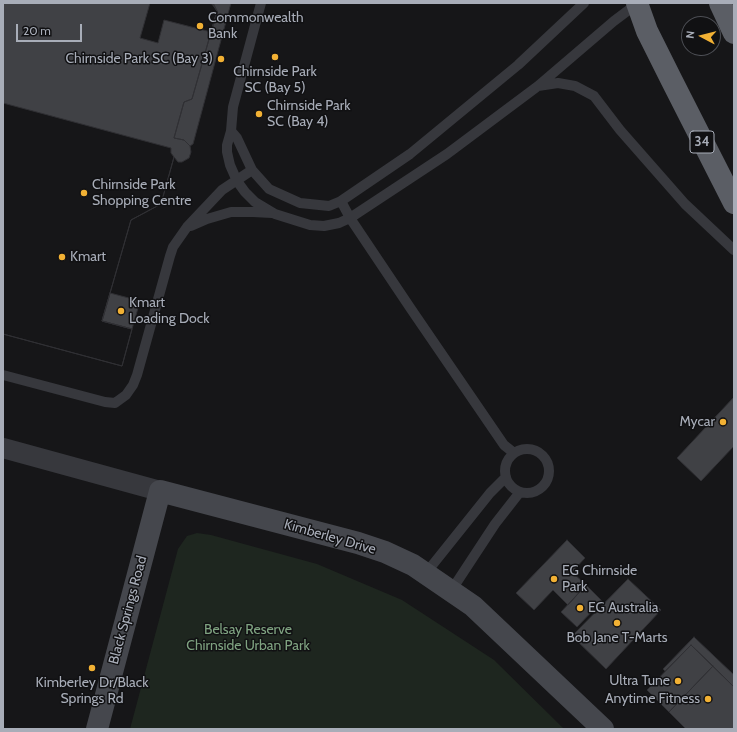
<!DOCTYPE html>
<html>
<head>
<meta charset="utf-8">
<style>
	body { margin:0 }
	#map { position:relative; width:737px; height:732px; overflow:hidden; background:#161618; font-family:Cabin,sans-serif }
	canvas { display:block }
	.frame { position:absolute; inset:0; border:4px solid #a8adb8; pointer-events:none }
	.north { position:absolute; left:681px; top:16px; width:40px; height:40px; box-sizing:border-box; background:#111113; border:1px solid #4d4f55; border-radius:50%; rotate:277deg; font-size:11px; font-weight:700; line-height:16px; text-align:center; color:#a8adb8 }
	.north::after { content:''; display:block; margin:auto; width:14px; height:18px; background:#f2b134; clip-path:polygon(50% 0,100% 100%,50% 72%,0 100%) }
	.scale { position:absolute; left:16px; top:24px; width:66px; height:18px; box-sizing:border-box; border:2px solid #a8adb8; border-top:0; padding-left:5px; font-size:12px; line-height:14px; white-space:nowrap; color:#a8adb8; -webkit-text-stroke:3px #111113; paint-order:stroke }
</style>
</head>
<body>
<div id="map">
<canvas width="737" height="732"></canvas>
<div class="frame"></div>
<div class="north">N</div>
<div class="scale">20 m</div>
</div>
<script>
const ctx = document.querySelector('canvas').getContext('2d');
ctx.lineJoin = 'round';
function fillPath(path, color) {
  ctx.fillStyle = color;
  ctx.fill(path, 'evenodd');
}
function poly(rows) {
  const path = new Path2D();
  for (const r of rows) {
    if (r.length === 3) {
      path.moveTo(r[0] + r[2], r[1]);
      path.arc(r[0], r[1], r[2], 0, 2 * Math.PI);
      continue;
    }
    path.moveTo(r[0], r[1]);
    for (let i = 2; i < r.length; i += 2) path.lineTo(r[i], r[i + 1]);
  }
  return path;
}
function stroke(path, color, width, dash) {
  ctx.strokeStyle = color;
  ctx.lineWidth = width;
  ctx.lineCap = dash ? 'butt' : 'round';
  ctx.setLineDash(dash || []);
  ctx.stroke(path);
}
function write(font, color, halo, rows, align = 'center') {
  ctx.font = font + ' Cabin,sans-serif';
  ctx.lineWidth = 3;
  ctx.setLineDash([]);
  ctx.textBaseline = 'middle';
  ctx.strokeStyle = halo;
  ctx.fillStyle = color;
  for (const [text, x, y, turn = 0] of rows) {
    ctx.save();
    ctx.translate(x, y);
    ctx.rotate((+turn || 0) * Math.PI / 180);
    ctx.textAlign = isNaN(turn) ? turn : align;
    if (halo) ctx.strokeText(text, 0, 0);
    ctx.fillText(text, 0, 0);
    ctx.restore();
  }
}
fillPath(poly([
	[197,533,211,535,317,564,402,600,494,660,564,729,130,729,178,549,187,536]
]), '#1e261f');
const building = poly([
	[3,3,213,3,217,11,192,99,184,102,174,138,184,140,190,146,191,152,189,158,182,162,178,162,174,157,161,204,131,220,102,321,132,329,122,366,3,334,3,3],
	[150,3,207,3,212,4,217,11,211,32,164,20,158,43,140,38,150,3],
	[213,3,231,3,193,144,190,146,184,140,174,138,184,102,192,99,217,11,213,3],
	[3,103,171,148,171,153,174,157,161,204,131,220,102,321,132,329,122,366,3,334,3,103],
	[110,293,140,301,132,329,102,321,110,293],
	[734,397,734,446,701,481,677,458,734,397],
	[567,540,585,558,572,572,586,585,568,605,553,590,534,610,516,593,567,540],
	[628,579,661,610,606,669,572,636,628,579],
	[586,585,602,601,577,627,561,612,586,585],
	[694,637,734,675,734,687,691,645,665,671,663,669,694,637],
	[691,645,713,666,669,712,647,690,691,645],
	[713,666,734,687,734,729,686,729,669,712,713,666]
]);
fillPath(building, '#404145');
stroke(building, '#303034', 1);
stroke(poly([
	[261,3,233,107,231,131,227,145,227,152,230,165,237,181,245,192,255,202,275,214,310,225,324,226,339,223,350,218,447,154,538,86,614,21,638,3],
	[538,86,558,83,575,86,594,96,620,130,685,204,734,250],
	[231,131,237,138,252,170,269,189,300,203,329,206,341,201,410,154,518,65,584,3],
	[341,201,350,218,411,309,504,445,514,453],
	[191,226,207,219,231,212,253,212,272,213],
	[3,375,105,402,115,403,126,395,133,385,137,375,170,256,173,247,187,227,222,190,252,170],
	[527,471,22],
	[426,573,490,493,506,477],
	[451,591,495,524,520,492]
]), '#37383d', 10);
stroke(poly([
	[3,448,160,491]
]), '#37383d', 20);
stroke(poly([
	[97,729,160,491,358,543,385,552,413,565,473,606,603,729]
]), '#45474d', 22);
stroke(poly([
	[637,3,647,31,671,79,734,203],
	[720,3,734,33]
]), '#5b5e65', 22);
for (const [x, y, r, color] of [
	[200,26,4,"#f2b134"],
	[275,57,4,"#f2b134"],
	[221,59,4,"#f2b134"],
	[259,114,4,"#f2b134"],
	[84,193,4,"#f2b134"],
	[62,257,4,"#f2b134"],
	[121,311,4,"#f2b134"],
	[723,422,4,"#f2b134"],
	[554,579,4,"#f2b134"],
	[580,608,4,"#f2b134"],
	[617,623,4,"#f2b134"],
	[92,668,4,"#f2b134"],
	[678,681,4,"#f2b134"],
	[708,699,4,"#f2b134"]
]) {
  const dot = new Path2D();
  dot.arc(x, y, r, 0, 2 * Math.PI);
  ctx.fillStyle = color;
  ctx.fill(dot);
  stroke(dot, '#111113', 1.5);
}
for (const [x, y, w] of [
	[702,142,24]
]) {
  const box = new Path2D();
  box.roundRect(x - w / 2, y - 11, w, 22, 3);
  ctx.fillStyle = '#111113';
  ctx.fill(box);
  stroke(box, '#a8adb8', 1);
}
write('bold 13px', '#a8adb8', null, [
	["34",702,142]
]);
write('14px', '#a8adb8', '#111113', [
	["Commonwealth",208,18],
	["Bank",208,34],
	["Chirnside Park SC (Bay 3)",213,59,"right"],
	["Chirnside Park",275,72,"center"],
	["SC (Bay 5)",275,88,"center"],
	["Chirnside Park",267,106],
	["SC (Bay 4)",267,122],
	["Chirnside Park",92,185],
	["Shopping Centre",92,201],
	["Kmart",70,257],
	["Kmart",129,303],
	["Loading Dock",129,319],
	["Mycar",715,422,"right"],
	["EG Chirnside",562,571],
	["Park",562,587],
	["EG Australia",588,608],
	["Bob Jane T-Marts",617,638,"center"],
	["Ultra Tune",670,681,"right"],
	["Kimberley Dr/Black",92,683,"center"],
	["Springs Rd",92,699,"center"],
	["Anytime Fitness",700,699,"right"]
], 'left');
write('14px', '#a8adb8', '#111113', [
	["Kimberley Drive",330,537,16],
	["Black Springs Road",128,610,-75]
]);
write('14px', '#7fa381', '#111113', [
	["Belsay Reserve",248,630],
	["Chirnside Urban Park",248,646]
]);
</script>
</body>
</html>
